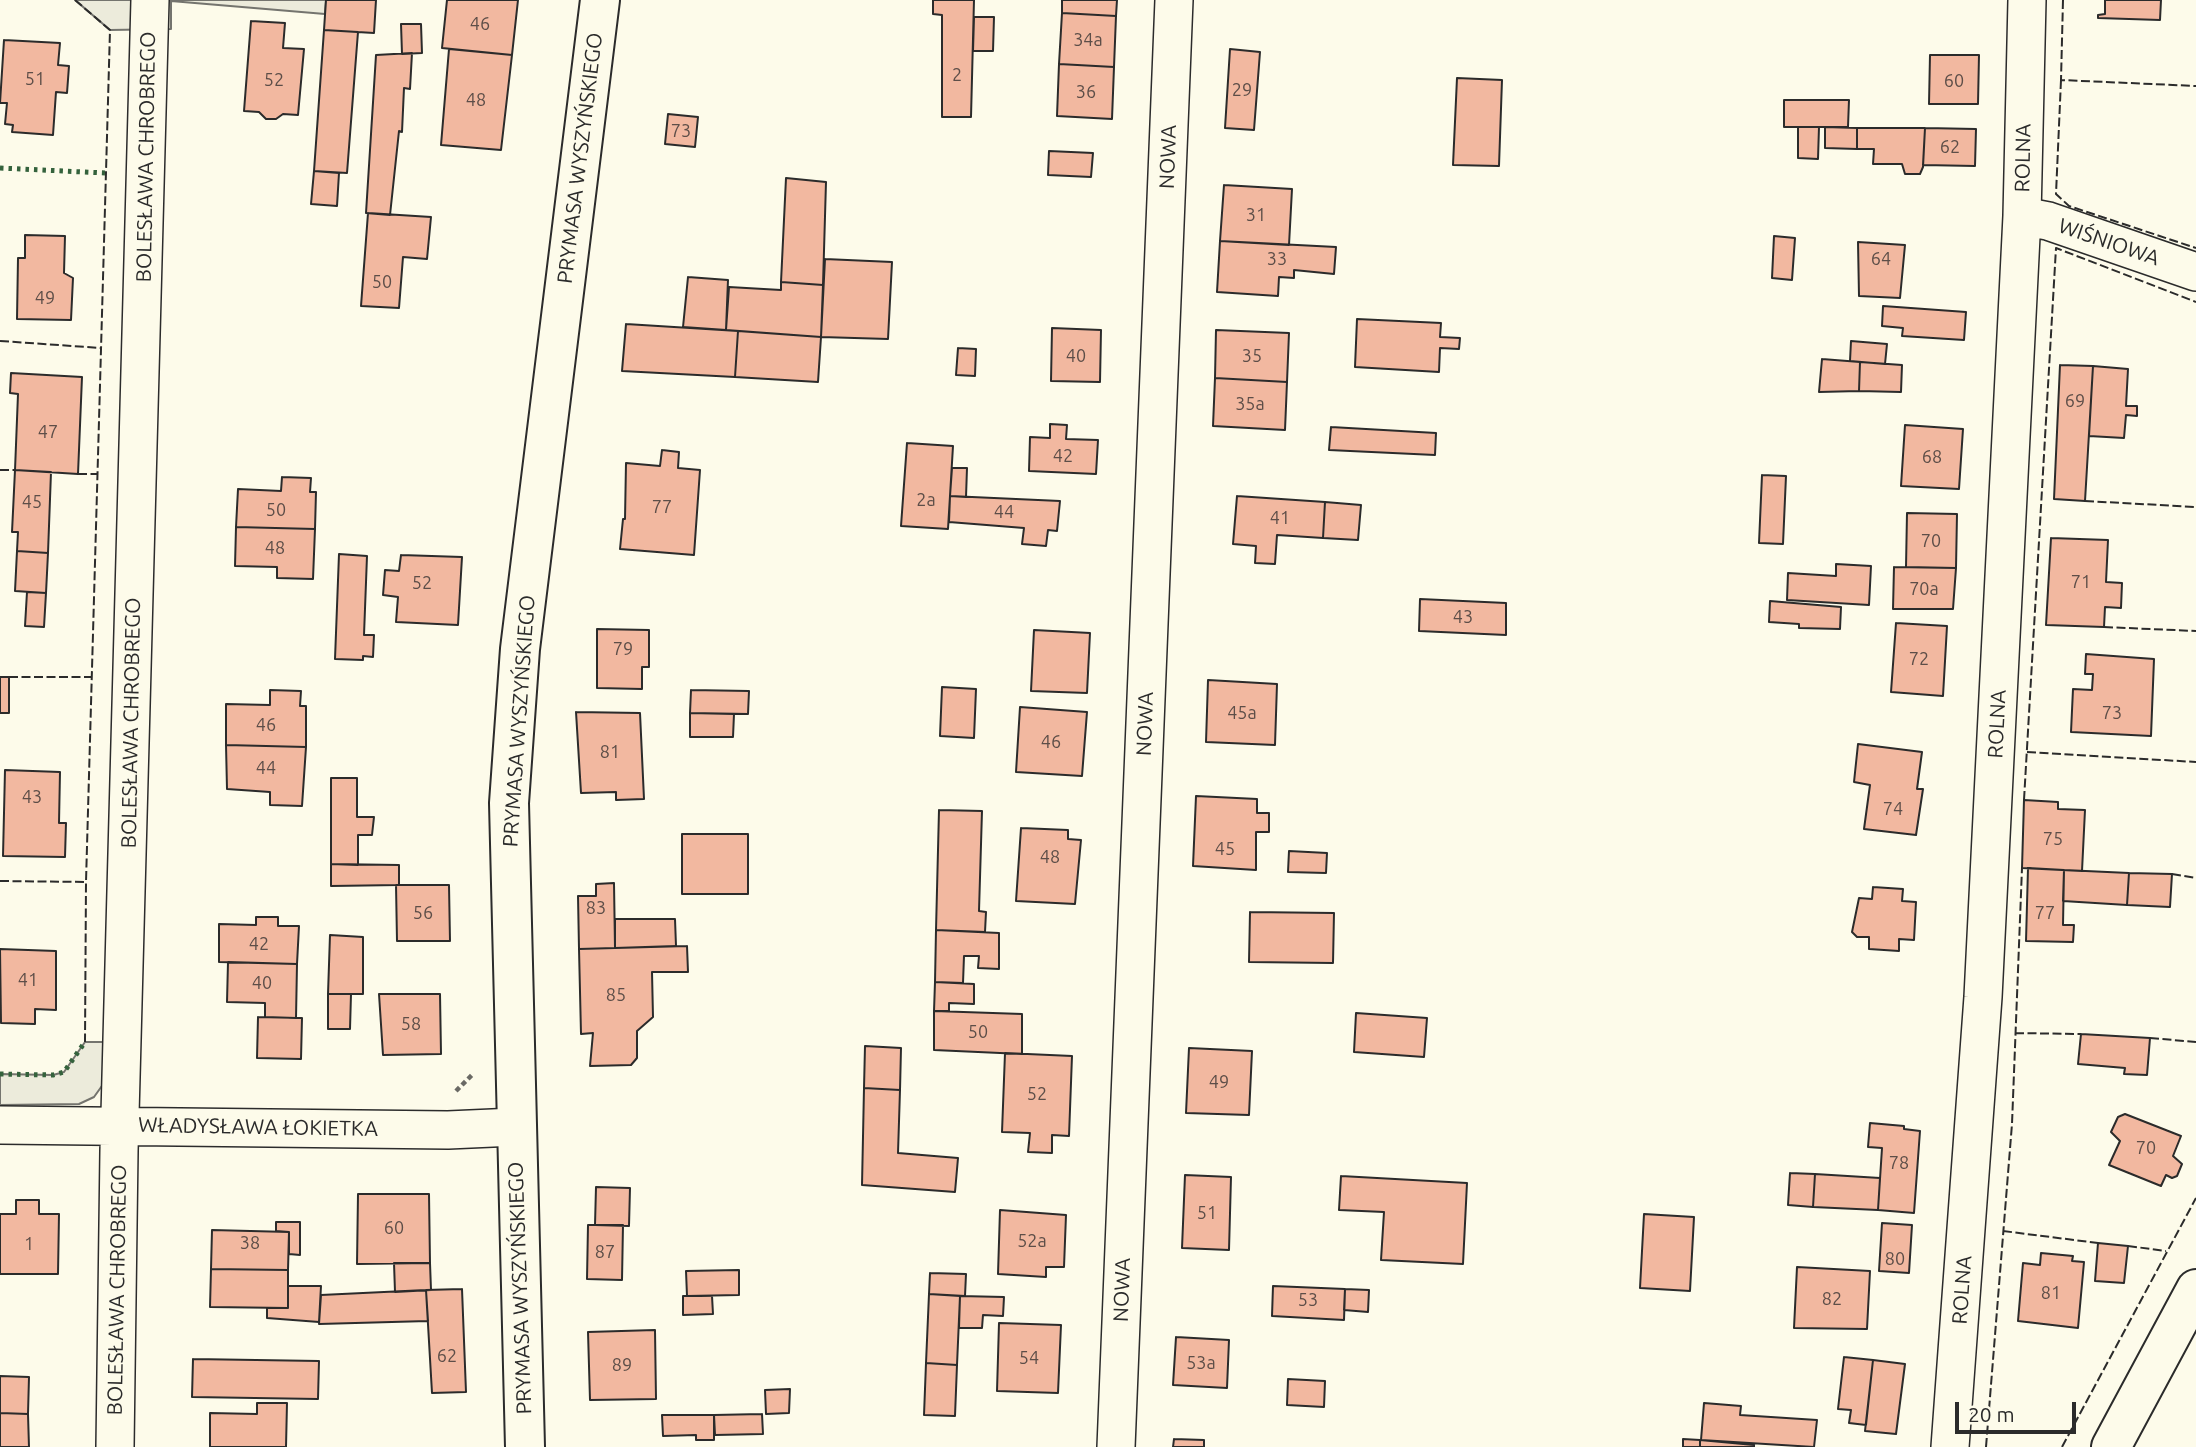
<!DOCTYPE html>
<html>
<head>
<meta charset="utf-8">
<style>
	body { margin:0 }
	#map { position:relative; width:2196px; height:1447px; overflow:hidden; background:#fdfbea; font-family:Ubuntu,sans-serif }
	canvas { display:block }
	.scale { position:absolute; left:1955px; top:1402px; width:121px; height:32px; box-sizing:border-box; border:4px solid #2b2b2b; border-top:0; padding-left:9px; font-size:21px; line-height:24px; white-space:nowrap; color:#2b2b2b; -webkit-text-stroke:5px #fdfbea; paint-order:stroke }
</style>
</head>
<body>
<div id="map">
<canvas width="2196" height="1447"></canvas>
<div class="scale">20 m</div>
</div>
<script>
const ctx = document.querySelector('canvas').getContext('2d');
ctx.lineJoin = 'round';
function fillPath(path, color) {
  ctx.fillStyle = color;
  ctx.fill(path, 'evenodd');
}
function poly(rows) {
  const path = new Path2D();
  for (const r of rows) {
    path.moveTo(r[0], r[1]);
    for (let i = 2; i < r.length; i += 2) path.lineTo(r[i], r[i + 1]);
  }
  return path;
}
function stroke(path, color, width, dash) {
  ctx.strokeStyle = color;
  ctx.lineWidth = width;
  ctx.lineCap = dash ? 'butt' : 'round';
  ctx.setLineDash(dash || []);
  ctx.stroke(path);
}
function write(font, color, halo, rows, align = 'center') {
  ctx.font = font + ' Ubuntu,sans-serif';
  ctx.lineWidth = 5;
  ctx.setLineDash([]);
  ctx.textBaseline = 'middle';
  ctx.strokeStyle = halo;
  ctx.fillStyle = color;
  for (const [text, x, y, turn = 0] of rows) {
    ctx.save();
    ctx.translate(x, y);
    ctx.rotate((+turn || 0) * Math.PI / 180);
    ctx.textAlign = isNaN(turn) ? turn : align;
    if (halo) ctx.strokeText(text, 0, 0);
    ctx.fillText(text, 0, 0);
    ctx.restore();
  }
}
const green = poly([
	[75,0,326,0,325,14,171,1,171,29,110,30,75,0],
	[85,1042,107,1042,104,1083,94,1097,79,1104,0,1105,0,1074,53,1075,64,1072,85,1042]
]);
fillPath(green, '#ecebdb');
stroke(green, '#74746e', 2);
const building = poly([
	[326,0,376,0,374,33,324,30,326,0],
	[447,0,518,0,512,55,442,48,447,0],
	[933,0,974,0,971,117,942,117,942,15,933,14,933,0],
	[1062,0,1117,0,1116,16,1062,13,1062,0],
	[2105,0,2161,0,2160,20,2098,18,2098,15,2105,14,2105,0],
	[1062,13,1116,16,1114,67,1059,64,1062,13],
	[974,17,994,17,993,51,973,51,974,17],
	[251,21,285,23,283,48,304,49,298,115,283,114,276,119,266,119,259,112,244,111,251,21],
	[401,24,421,24,422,53,402,54,401,24],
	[324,30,358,32,347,173,314,171,324,30],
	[4,40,60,43,58,65,69,66,67,93,56,92,53,135,12,132,13,125,5,124,7,103,0,103,4,40],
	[449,49,512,55,501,150,441,145,449,49],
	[1230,49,1260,52,1254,130,1225,128,1230,49],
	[412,53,410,89,404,88,402,132,399,131,390,215,366,213,376,55,412,53],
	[1930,55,1979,55,1978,104,1929,104,1930,55],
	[1059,64,1114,67,1112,119,1057,116,1059,64],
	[1457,78,1502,80,1499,166,1453,165,1457,78],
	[1784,100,1849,100,1848,127,1784,127,1784,100],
	[668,114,698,117,695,147,665,144,668,114],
	[1798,127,1819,127,1818,159,1798,158,1798,127],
	[1825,127,1857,128,1857,149,1825,148,1825,127],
	[1857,128,1925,128,1923,167,1920,174,1905,174,1902,164,1873,164,1874,149,1857,149,1857,128],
	[1925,128,1976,129,1975,166,1923,165,1925,128],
	[1049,151,1093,153,1091,177,1048,175,1049,151],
	[314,171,339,173,337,206,311,204,314,171],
	[786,178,826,182,823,285,781,282,786,178],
	[1224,185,1292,189,1289,245,1220,241,1224,185],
	[368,213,431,217,427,259,403,257,399,308,361,306,368,213],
	[25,235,65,236,64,273,73,278,71,320,17,319,18,258,25,258,25,235],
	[1774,236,1795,238,1792,280,1772,278,1774,236],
	[1220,241,1336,247,1334,274,1294,270,1294,278,1279,277,1278,296,1217,292,1220,241],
	[1858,242,1905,245,1900,298,1859,296,1858,242],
	[825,259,892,262,888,339,821,337,825,259],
	[688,277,728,280,726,330,683,327,688,277],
	[781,282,823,285,821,337,726,330,729,287,781,290,781,282],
	[1883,306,1966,312,1964,340,1902,336,1903,328,1882,326,1883,306],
	[1357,319,1441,323,1440,337,1460,338,1459,349,1440,348,1439,372,1355,367,1357,319],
	[626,324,738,331,735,377,622,371,626,324],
	[1052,328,1101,330,1100,382,1051,381,1052,328],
	[1216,330,1289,333,1287,382,1215,378,1216,330],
	[738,331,821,337,818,382,735,377,738,331],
	[1851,341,1887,344,1885,364,1850,361,1851,341],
	[958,348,976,349,975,376,956,375,958,348],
	[1822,359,1860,362,1859,391,1819,392,1822,359],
	[1860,362,1902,365,1901,392,1859,391,1860,362],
	[2060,365,2093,366,2085,501,2054,499,2060,365],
	[2093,366,2128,369,2126,406,2137,406,2137,416,2126,415,2124,438,2089,436,2093,366],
	[11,373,82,377,78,474,15,470,18,394,10,393,11,373],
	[1215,378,1287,382,1285,430,1213,426,1215,378],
	[1050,424,1067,425,1066,439,1098,440,1096,474,1029,471,1030,437,1050,438,1050,424],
	[1905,425,1963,429,1959,489,1901,486,1905,425],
	[1331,427,1436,433,1435,455,1329,450,1331,427],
	[907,443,953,446,948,529,901,526,907,443],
	[662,450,679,452,678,468,700,470,694,555,620,549,623,519,625,519,626,463,660,466,662,450],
	[952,468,967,468,966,497,950,496,952,468],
	[15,470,51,472,48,553,17,551,18,532,12,532,15,470],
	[1762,475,1786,476,1783,544,1759,543,1762,475],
	[282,477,311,478,310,492,316,492,315,529,236,527,238,489,281,491,282,477],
	[950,496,1060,501,1057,531,1048,530,1046,546,1022,544,1024,528,949,522,950,496],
	[1237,496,1325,502,1323,538,1277,535,1275,564,1255,563,1256,546,1233,544,1237,496],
	[1325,502,1361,505,1358,540,1323,538,1325,502],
	[1907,513,1957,514,1956,568,1906,567,1907,513],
	[236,527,315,529,313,579,277,578,277,567,235,566,236,527],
	[2051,538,2108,540,2106,582,2122,583,2121,608,2105,607,2104,627,2046,625,2051,538],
	[17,551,48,553,46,593,15,591,17,551],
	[339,554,367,556,364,635,374,635,373,657,363,656,363,660,335,659,339,554],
	[401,555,462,557,458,625,396,622,398,597,383,595,385,570,399,571,401,555],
	[1836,564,1871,566,1869,605,1787,600,1788,573,1836,576,1836,564],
	[1894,567,1956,568,1953,609,1893,609,1894,567],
	[27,592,46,593,44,627,25,626,27,592],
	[1420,599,1506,603,1506,635,1419,631,1420,599],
	[1770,601,1841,607,1840,629,1799,628,1799,624,1769,622,1770,601],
	[1896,623,1947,626,1943,696,1891,692,1896,623],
	[597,629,649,630,649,667,642,667,642,689,597,688,597,629],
	[1034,630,1090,633,1087,693,1031,691,1034,630],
	[2086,654,2154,659,2151,736,2071,732,2073,689,2092,690,2093,674,2085,674,2086,654],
	[0,677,9,677,9,713,0,713,0,677],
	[1208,680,1277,684,1275,745,1206,742,1208,680],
	[942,687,976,689,974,738,940,736,942,687],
	[270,690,301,691,300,706,306,706,306,747,226,745,226,704,270,705,270,690],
	[691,690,749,691,748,714,690,713,691,690],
	[1020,707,1087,712,1082,776,1016,772,1020,707],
	[576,712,640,713,644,799,616,800,616,792,581,793,576,712],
	[690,713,734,714,733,737,690,737,690,713],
	[1858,744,1922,752,1917,789,1923,789,1916,835,1864,829,1870,785,1854,782,1858,744],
	[226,745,306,747,302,806,270,805,270,792,227,789,226,745],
	[5,770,60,772,59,823,66,823,65,857,3,856,5,770],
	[331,778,357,778,357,817,374,817,372,835,358,835,358,865,331,864,331,778],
	[1196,796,1257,799,1257,813,1269,813,1269,832,1256,832,1256,870,1193,866,1196,796],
	[2024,800,2058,802,2058,809,2085,810,2082,871,2022,868,2024,800],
	[939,810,982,811,979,911,986,912,985,932,936,930,939,810],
	[1021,828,1068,830,1068,839,1081,840,1075,904,1016,901,1021,828],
	[682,834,748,834,748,894,682,894,682,834],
	[1289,851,1327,853,1326,873,1288,872,1289,851],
	[331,864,399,865,399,885,331,886,331,864],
	[2028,868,2064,870,2063,925,2074,925,2073,942,2026,941,2028,868],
	[2064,870,2129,873,2127,905,2063,901,2064,870],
	[2129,873,2172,874,2170,907,2127,905,2129,873],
	[614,883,615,948,579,949,578,896,596,896,596,884,614,883],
	[396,885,449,885,450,941,397,941,396,885],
	[1873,887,1903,889,1902,901,1916,902,1914,940,1899,939,1899,951,1869,949,1869,937,1857,937,1852,932,1859,898,1872,899,1873,887],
	[1250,912,1334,913,1333,963,1249,962,1250,912],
	[256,917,278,917,278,926,299,926,297,964,219,962,219,924,256,925,256,917],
	[615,919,675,919,676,946,615,948,615,919],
	[936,930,999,933,999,969,978,968,979,956,964,956,963,983,935,982,936,930],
	[330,935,363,937,363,994,328,994,330,935],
	[687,946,688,972,652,972,653,1017,637,1031,637,1058,631,1065,590,1066,593,1033,581,1034,579,949,687,946],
	[0,949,56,951,56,1010,35,1009,35,1024,1,1023,0,949],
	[228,962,297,964,296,1018,265,1017,265,1003,227,1002,228,962],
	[935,982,974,984,974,1004,949,1003,949,1011,934,1011,935,982],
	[328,994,351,994,350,1029,328,1029,328,994],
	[379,994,440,994,441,1054,383,1055,379,994],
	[934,1011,1022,1014,1022,1054,934,1050,934,1011],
	[1356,1013,1427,1018,1424,1057,1354,1052,1356,1013],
	[258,1017,302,1018,301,1059,257,1058,258,1017],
	[2081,1034,2150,1038,2147,1075,2124,1074,2125,1068,2078,1064,2081,1034],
	[865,1046,901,1048,900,1090,864,1088,865,1046],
	[1189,1048,1252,1051,1249,1115,1186,1113,1189,1048],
	[1005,1053,1072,1056,1069,1136,1052,1135,1052,1153,1028,1152,1030,1133,1002,1132,1005,1053],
	[864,1088,900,1090,898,1153,958,1158,955,1192,862,1185,864,1088],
	[2125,1114,2181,1136,2173,1156,2182,1164,2177,1176,2172,1178,2166,1175,2161,1186,2109,1165,2120,1141,2111,1132,2118,1117,2125,1114],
	[1870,1123,1904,1126,1904,1129,1920,1131,1914,1213,1878,1210,1882,1148,1868,1147,1870,1123],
	[1790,1173,1815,1174,1813,1207,1788,1205,1790,1173],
	[1815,1174,1880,1178,1878,1210,1813,1207,1815,1174],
	[1185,1175,1231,1177,1229,1250,1182,1248,1185,1175],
	[1341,1176,1467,1183,1463,1264,1381,1260,1384,1212,1339,1210,1341,1176],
	[596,1187,630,1188,629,1226,595,1225,596,1187],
	[358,1194,429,1194,430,1263,357,1264,358,1194],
	[16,1200,39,1200,39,1214,59,1214,58,1274,0,1274,0,1214,16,1214,16,1200],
	[1000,1210,1066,1215,1064,1267,1046,1267,1046,1277,998,1274,1000,1210],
	[1644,1214,1694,1217,1690,1291,1640,1288,1644,1214],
	[276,1222,300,1222,300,1255,289,1254,289,1232,276,1231,276,1222],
	[1882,1223,1912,1225,1909,1273,1879,1271,1882,1223],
	[588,1225,623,1225,622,1280,587,1279,588,1225],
	[212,1230,289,1232,288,1270,211,1269,212,1230],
	[2098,1243,2128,1246,2124,1283,2095,1281,2098,1243],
	[2041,1253,2073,1256,2072,1261,2084,1262,2078,1328,2018,1321,2023,1263,2040,1265,2041,1253],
	[394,1263,430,1263,431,1290,395,1292,394,1263],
	[1797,1267,1870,1271,1867,1329,1794,1328,1797,1267],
	[211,1269,288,1270,288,1308,210,1307,211,1269],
	[739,1270,739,1295,687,1296,686,1271,739,1270],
	[930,1273,966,1274,965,1296,929,1294,930,1273],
	[288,1286,321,1286,319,1322,267,1318,267,1308,288,1308,288,1286],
	[1273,1286,1345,1289,1344,1320,1272,1316,1273,1286],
	[462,1289,466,1392,432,1393,426,1290,462,1289],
	[1345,1289,1369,1290,1368,1312,1344,1310,1345,1289],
	[426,1290,428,1321,319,1324,321,1295,426,1290],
	[929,1294,960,1296,957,1365,926,1363,929,1294],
	[683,1296,712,1296,713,1314,683,1315,683,1296],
	[960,1296,1004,1297,1003,1316,983,1315,982,1328,959,1328,960,1296],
	[999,1323,1061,1325,1058,1393,997,1391,999,1323],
	[655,1330,656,1399,590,1400,588,1332,655,1330],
	[1176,1337,1229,1340,1227,1388,1173,1385,1176,1337],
	[1844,1357,1873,1360,1866,1425,1849,1423,1851,1410,1838,1409,1844,1357],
	[193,1359,319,1361,318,1399,192,1397,193,1359],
	[1873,1360,1905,1364,1896,1434,1865,1431,1873,1360],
	[926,1363,957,1365,955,1416,924,1415,926,1363],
	[0,1376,29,1377,28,1414,0,1413,0,1376],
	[1288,1379,1325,1381,1324,1407,1287,1405,1288,1379],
	[790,1389,789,1413,766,1414,765,1390,790,1389],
	[257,1403,287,1403,286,1447,210,1447,210,1413,257,1414,257,1403],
	[1704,1403,1741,1406,1740,1415,1817,1420,1814,1447,1701,1440,1704,1403],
	[0,1413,28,1414,29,1447,0,1447,0,1413],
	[762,1414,763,1434,715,1435,714,1415,762,1414],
	[662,1415,714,1415,714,1440,696,1440,696,1435,663,1436,662,1415],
	[1174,1439,1204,1440,1204,1447,1173,1447,1174,1439],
	[1683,1439,1700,1440,1700,1447,1683,1447,1683,1439],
	[1700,1440,1754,1445,1754,1447,1700,1447,1700,1440]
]);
fillPath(building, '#f2b8a0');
stroke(building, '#2b2b2b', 2);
const street = poly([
	[2022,216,2048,221,2196,272],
	[0,1125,448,1130,515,1127],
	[115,1447,119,1151,150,0],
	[1116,1447,1174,0],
	[1950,1447,1983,997,2022,216,2027,0]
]);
const secondary = poly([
	[525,1447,509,803,520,649,600,0],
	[2111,1447,2196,1289]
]);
stroke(street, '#2b2b2b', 40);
stroke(secondary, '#2b2b2b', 42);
stroke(poly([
	[456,1091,474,1073]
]), '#6a6964', 4.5, [5, 3.5]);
stroke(street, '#fdfbea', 37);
stroke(secondary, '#fdfbea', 38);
stroke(poly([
	[0,168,105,173],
	[0,1074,53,1075,64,1072,85,1042]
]), '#34623c', 5, [3.5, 5]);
stroke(poly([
	[75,0,110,30,86,882,85,1042],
	[2063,0,2061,80,2196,86],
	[2061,80,2056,194,2069,206,2196,248],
	[0,341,101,348],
	[0,470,15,470],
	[78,474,98,474],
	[2085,501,2196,507],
	[2104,627,2196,631],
	[9,677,92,677],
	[2027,752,2196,762],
	[2024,800,2056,248,2196,302],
	[2172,874,2196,878],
	[0,881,86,882],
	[2015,1033,2081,1034],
	[2150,1038,2196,1042],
	[2003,1231,2098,1243],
	[2128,1246,2166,1251],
	[1986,1447,2012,1124,2022,868],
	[2062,1447,2196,1198]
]), '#2b2b2b', 2, [9, 3.5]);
write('18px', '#5d4e48', null, [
	["46",480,24],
	["34a",1088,40],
	["2",957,75],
	["51",35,79],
	["52",274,80],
	["60",1954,81],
	["29",1242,90],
	["36",1086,92],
	["48",476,100],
	["73",681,131],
	["62",1950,147],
	["31",1256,215],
	["33",1277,259],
	["64",1881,259],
	["50",382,282],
	["49",45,298],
	["40",1076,356],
	["35",1252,356],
	["69",2075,401],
	["35a",1250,404],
	["47",48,432],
	["42",1063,456],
	["68",1932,457],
	["2a",926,500],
	["45",32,502],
	["77",662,507],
	["50",276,510],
	["44",1004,512],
	["41",1280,518],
	["70",1931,541],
	["48",275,548],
	["71",2081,582],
	["52",422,583],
	["70a",1924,589],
	["43",1463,617],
	["79",623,649],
	["72",1919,659],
	["45a",1242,713],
	["73",2112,713],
	["46",266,725],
	["46",1051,742],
	["81",610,752],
	["44",266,768],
	["43",32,797],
	["74",1893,809],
	["75",2053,839],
	["45",1225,849],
	["48",1050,857],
	["83",596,908],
	["56",423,913],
	["77",2045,913],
	["42",259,944],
	["41",28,980],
	["40",262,983],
	["85",616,995],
	["58",411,1024],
	["50",978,1032],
	["49",1219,1082],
	["52",1037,1094],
	["70",2146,1148],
	["78",1899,1163],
	["51",1207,1213],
	["60",394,1228],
	["52a",1032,1241],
	["38",250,1243],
	["1",29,1244],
	["87",605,1252],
	["80",1895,1259],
	["81",2051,1293],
	["82",1832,1299],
	["53",1308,1300],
	["62",447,1356],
	["54",1029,1358],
	["53a",1201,1363],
	["89",622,1365]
]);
write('21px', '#2b2b2b', '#fdfbea', [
	["BOLESŁAWA CHROBREGO",146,157,-89],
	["NOWA",1168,157,-88],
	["PRYMASA WYSZYŃSKIEGO",580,158,-83],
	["ROLNA",2023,158,-89],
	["WIŚNIOWA",2109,242,19],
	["PRYMASA WYSZYŃSKIEGO",519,721,-86],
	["BOLESŁAWA CHROBREGO",131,723,-89],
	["NOWA",1145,724,-88],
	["ROLNA",1997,724,-87],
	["WŁADYSŁAWA ŁOKIETKA",258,1127,1],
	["PRYMASA WYSZYŃSKIEGO",520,1288,-92],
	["BOLESŁAWA CHROBREGO",117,1290,-89],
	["NOWA",1122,1290,-88],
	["ROLNA",1962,1290,-86]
]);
</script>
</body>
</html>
